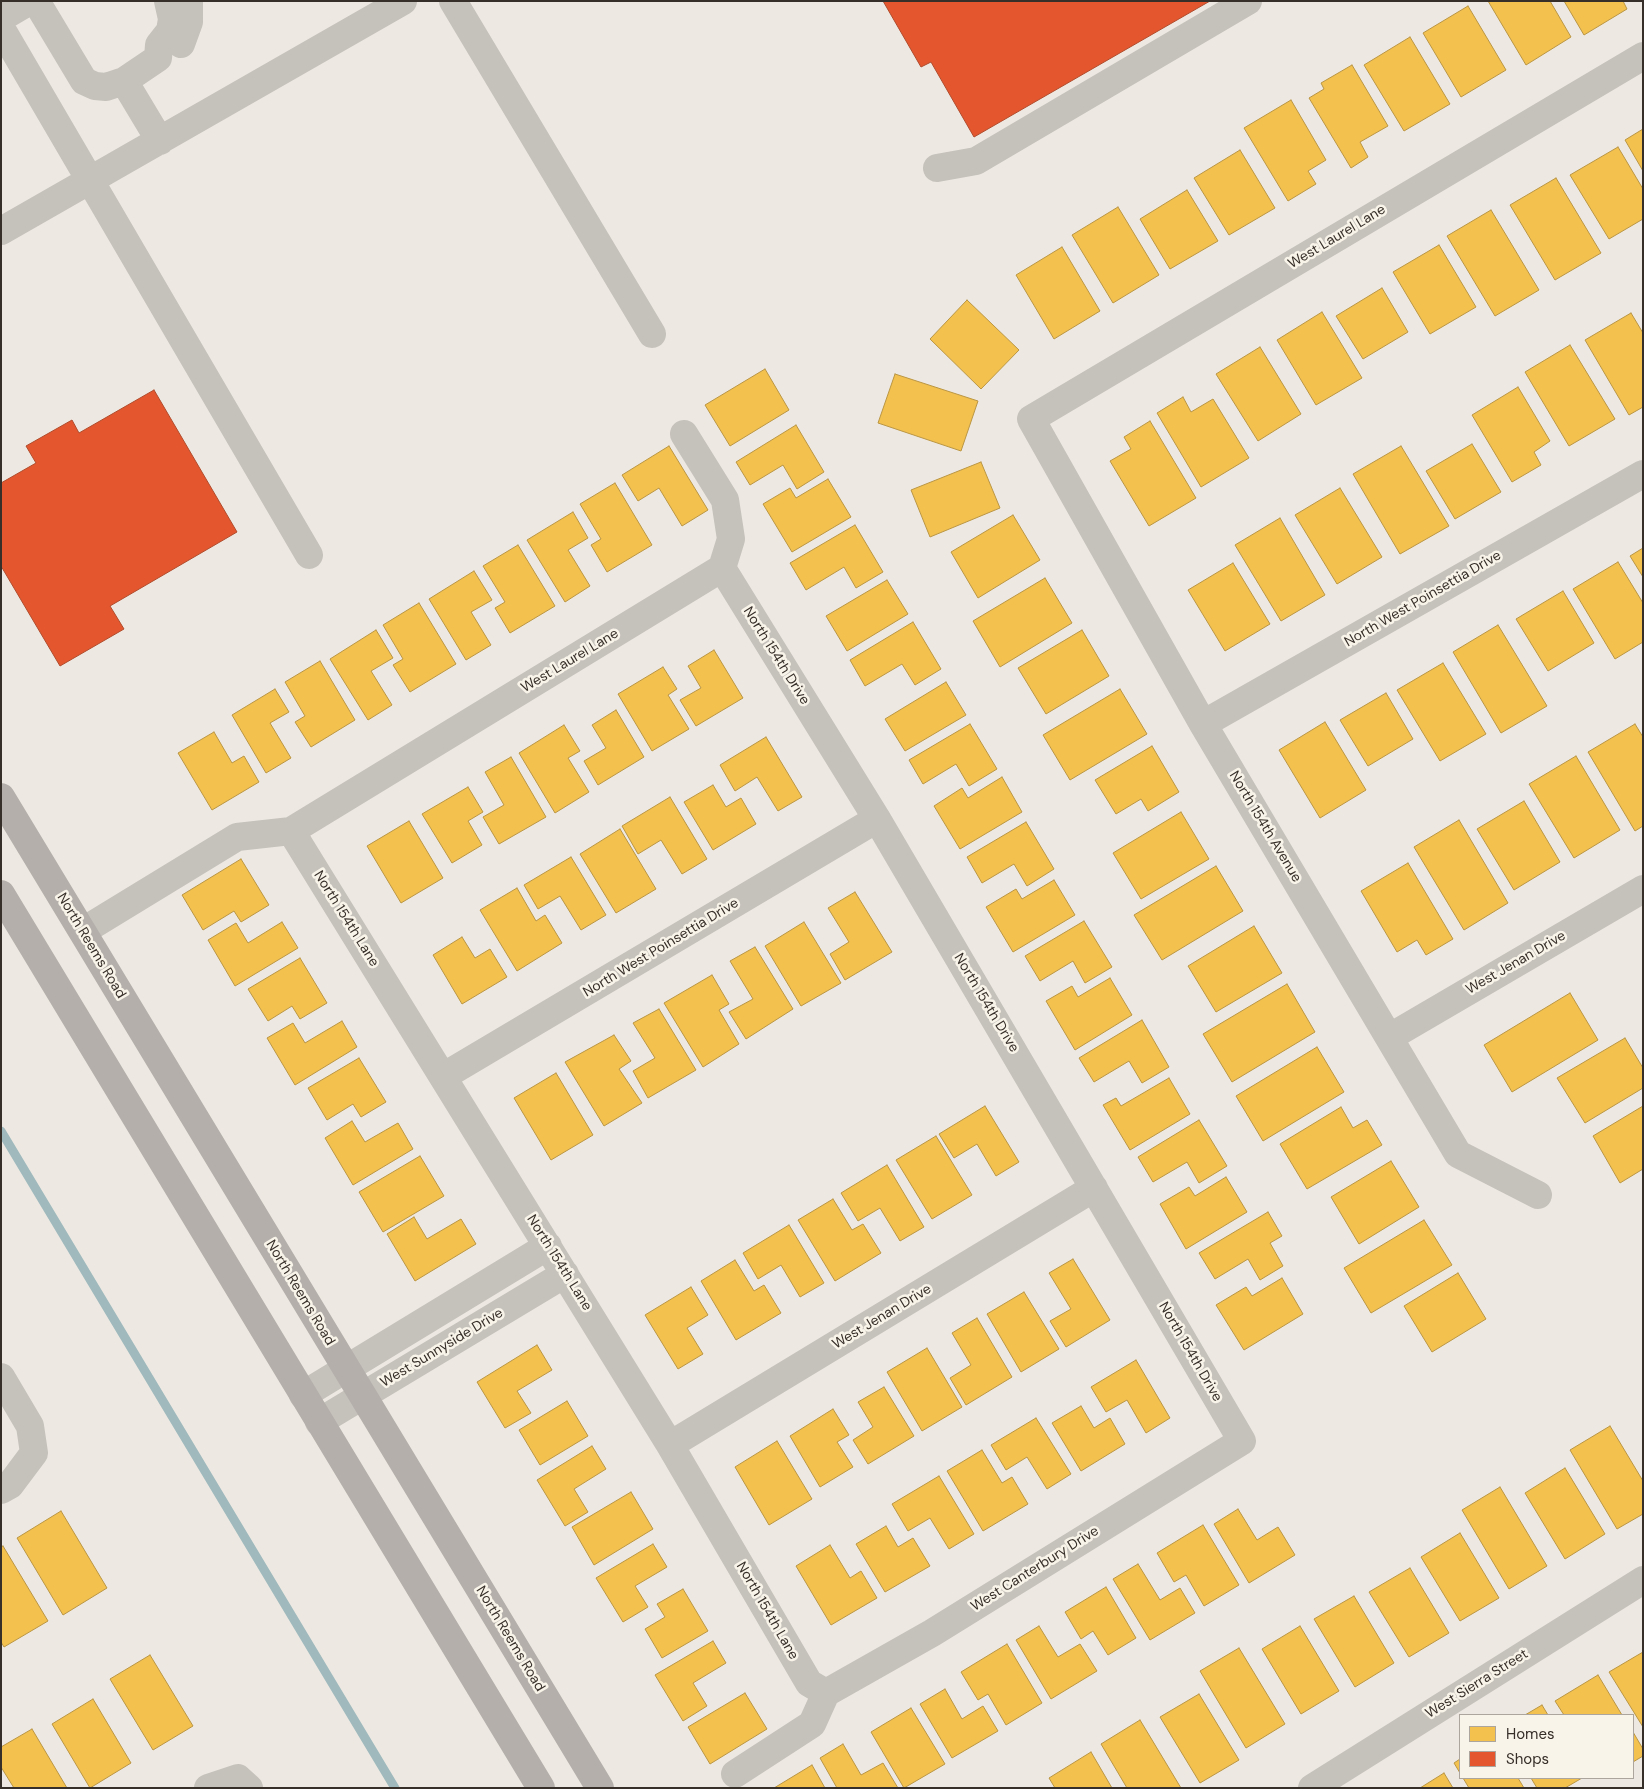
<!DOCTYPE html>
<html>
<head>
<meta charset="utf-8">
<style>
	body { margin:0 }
	#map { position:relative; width:1644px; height:1789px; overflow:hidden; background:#ede9e2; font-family:"DM Sans",sans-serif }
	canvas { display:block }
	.frame { position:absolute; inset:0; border:2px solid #362f29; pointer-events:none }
	.legend { position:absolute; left:1459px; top:1714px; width:175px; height:65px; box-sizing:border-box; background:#f9f4ea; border:1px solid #aba59d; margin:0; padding:6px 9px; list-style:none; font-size:15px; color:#362f29 }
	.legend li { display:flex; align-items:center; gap:10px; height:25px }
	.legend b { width:25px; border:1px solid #aba59d }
</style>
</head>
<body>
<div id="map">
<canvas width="1644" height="1789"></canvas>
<div class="frame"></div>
<ul class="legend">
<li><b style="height:14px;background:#f2c14e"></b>Homes</li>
<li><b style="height:14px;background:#e4572e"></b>Shops</li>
</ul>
</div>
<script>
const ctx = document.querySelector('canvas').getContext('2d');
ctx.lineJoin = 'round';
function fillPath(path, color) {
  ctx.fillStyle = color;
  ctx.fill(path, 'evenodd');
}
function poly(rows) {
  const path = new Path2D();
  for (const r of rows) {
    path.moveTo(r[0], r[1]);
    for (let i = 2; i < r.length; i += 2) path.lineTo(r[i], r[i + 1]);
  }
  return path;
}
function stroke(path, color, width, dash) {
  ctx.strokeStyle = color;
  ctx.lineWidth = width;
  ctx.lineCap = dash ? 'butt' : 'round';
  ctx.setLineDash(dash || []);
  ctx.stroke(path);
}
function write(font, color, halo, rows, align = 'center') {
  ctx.font = font + ' "DM Sans",sans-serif';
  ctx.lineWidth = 5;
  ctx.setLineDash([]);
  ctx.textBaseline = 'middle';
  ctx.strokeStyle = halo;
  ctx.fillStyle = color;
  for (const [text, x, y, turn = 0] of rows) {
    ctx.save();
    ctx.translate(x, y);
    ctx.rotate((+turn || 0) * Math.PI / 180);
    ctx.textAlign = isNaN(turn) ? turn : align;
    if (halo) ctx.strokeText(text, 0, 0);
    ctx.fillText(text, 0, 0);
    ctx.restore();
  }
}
const homes = poly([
	[1488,1,1550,1,1571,37,1526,65,1488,1],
	[1564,1,1623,1,1627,9,1584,35,1564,1],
	[1468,6,1506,70,1461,97,1423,33,1468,6],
	[1410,37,1450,104,1404,131,1364,65,1410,37],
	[1352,65,1388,126,1360,142,1368,157,1351,168,1309,98,1324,89,1321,83,1352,65],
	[1291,100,1326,160,1308,171,1316,184,1288,201,1244,128,1291,100],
	[1643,129,1643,171,1625,140,1643,129],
	[1618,147,1643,189,1643,219,1609,239,1570,175,1618,147],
	[1240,150,1275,208,1229,235,1194,178,1240,150],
	[1556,178,1601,253,1555,280,1510,205,1556,178],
	[1187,190,1218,241,1170,269,1140,219,1187,190],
	[1118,207,1159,275,1113,303,1072,235,1118,207],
	[1491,210,1539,290,1495,316,1447,236,1491,210],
	[1439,245,1476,307,1430,334,1393,272,1439,245],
	[1062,247,1100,311,1054,339,1016,275,1062,247],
	[1382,288,1408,332,1363,359,1336,316,1382,288],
	[967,300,1019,350,981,389,930,339,967,300],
	[1322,312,1362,378,1316,405,1277,340,1322,312],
	[1631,313,1643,333,1643,407,1629,415,1585,340,1631,313],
	[1570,345,1615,419,1569,446,1525,372,1570,345],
	[1260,347,1301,414,1258,441,1216,374,1260,347],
	[765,369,789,410,730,446,705,405,765,369],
	[895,374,978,401,961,451,878,423,895,374],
	[1518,387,1550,441,1534,452,1541,465,1512,482,1472,415,1518,387],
	[1183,397,1191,412,1213,399,1249,458,1201,487,1157,413,1183,397],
	[1150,421,1196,498,1149,526,1110,461,1131,449,1124,437,1150,421],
	[796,425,824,472,797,489,783,465,750,485,736,462,796,425],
	[1472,444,1501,492,1455,519,1426,471,1472,444],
	[669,446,708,510,682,526,659,488,638,501,622,475,669,446],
	[1401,446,1449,526,1400,554,1353,474,1401,446],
	[981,462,1000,508,930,537,911,490,981,462],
	[828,479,851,517,792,552,763,504,790,488,796,498,828,479],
	[615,483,652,545,607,572,591,545,601,539,580,504,615,483],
	[1340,488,1382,557,1337,584,1295,515,1340,488],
	[573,512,588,538,568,550,590,586,565,602,527,540,573,512],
	[1013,515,1040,560,978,598,951,552,1013,515],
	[1280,518,1325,595,1281,621,1235,545,1280,518],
	[855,525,883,572,856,588,844,567,806,590,790,563,855,525],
	[518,545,555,606,510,633,495,608,505,602,483,566,518,545],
	[1643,548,1643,577,1630,556,1643,548],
	[1618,562,1643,603,1643,642,1615,659,1573,589,1618,562],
	[1233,563,1270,624,1225,651,1188,590,1233,563],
	[474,571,492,600,471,612,491,645,466,660,429,599,474,571],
	[1045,578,1072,623,1000,667,973,621,1045,578],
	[887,580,908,614,847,651,826,616,887,580],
	[1563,591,1594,643,1548,671,1516,619,1563,591],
	[419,603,456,664,410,692,393,665,403,659,383,625,419,603],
	[913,622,941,669,915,685,902,664,865,686,850,660,913,622],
	[1498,625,1547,706,1501,733,1453,652,1498,625],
	[376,630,393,658,371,671,392,705,368,720,330,659,376,630],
	[1082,630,1109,676,1046,714,1018,668,1082,630],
	[714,650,743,698,696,726,680,700,701,688,688,666,714,650],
	[320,661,355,720,311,747,295,722,305,716,285,682,320,661],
	[1443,663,1486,734,1440,761,1397,690,1443,663],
	[663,667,677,689,668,695,689,729,652,751,618,694,663,667],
	[946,682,966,715,905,751,885,719,946,682],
	[275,689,289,712,270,723,291,758,266,773,232,715,275,689],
	[1120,689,1147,734,1070,780,1043,735,1120,689],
	[1386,693,1413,739,1368,766,1340,720,1386,693],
	[616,710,644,757,598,785,584,761,606,748,592,725,616,710],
	[1325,722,1366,790,1320,818,1279,750,1325,722],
	[970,724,997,769,969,786,956,764,923,784,909,760,970,724],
	[1635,724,1643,737,1643,826,1635,831,1588,752,1635,724],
	[564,725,580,751,568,758,589,792,555,813,519,753,564,725],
	[214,732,232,763,244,756,259,782,212,810,178,753,214,732],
	[766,737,802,797,778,811,757,777,735,791,720,765,766,737],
	[1152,746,1179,792,1148,811,1141,799,1116,814,1095,780,1152,746],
	[1576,756,1620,830,1574,858,1529,784,1576,756],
	[511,757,546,817,499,844,483,817,504,805,485,772,511,757],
	[1002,777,1022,812,960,849,934,806,962,788,968,798,1002,777],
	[713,785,726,807,741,798,756,824,713,850,684,802,713,785],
	[468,787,483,812,468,821,482,845,452,863,422,814,468,787],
	[670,797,707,859,682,874,661,840,638,854,622,826,670,797],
	[1524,801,1560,862,1514,890,1477,829,1524,801],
	[1181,812,1209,859,1141,899,1113,853,1181,812],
	[1459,820,1508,903,1464,930,1414,847,1459,820],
	[409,821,443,878,401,903,367,846,409,821],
	[1026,822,1054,869,1027,886,1014,864,982,883,967,857,1026,822],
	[620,829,656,889,616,913,580,854,620,829],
	[571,857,606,915,581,930,560,896,538,909,524,885,571,857],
	[241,859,269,905,241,922,234,911,203,930,182,895,241,859],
	[1408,863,1453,939,1426,955,1417,940,1397,952,1361,891,1408,863],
	[1216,866,1243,911,1162,960,1134,915,1216,866],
	[1054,880,1075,915,1013,952,986,907,1016,889,1022,899,1054,880],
	[517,888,536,921,545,915,562,943,517,971,480,910,517,888],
	[855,892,892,952,845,980,830,954,849,942,828,908,855,892],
	[1084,921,1112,967,1085,983,1073,961,1040,981,1025,956,1084,921],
	[282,922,298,948,235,986,208,940,236,923,248,943,282,922],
	[804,922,841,983,801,1006,765,946,804,922],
	[1254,926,1282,973,1216,1012,1188,966,1254,926],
	[462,937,475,958,490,949,507,977,462,1004,433,955,462,937],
	[755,947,793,1009,746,1039,729,1012,753,999,730,961,755,947],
	[300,958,327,1003,300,1019,292,1006,268,1021,248,989,300,958],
	[712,975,729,1004,719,1010,739,1044,703,1067,664,1003,712,975],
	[1110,978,1132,1015,1075,1050,1046,1001,1072,986,1078,997,1110,978],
	[1287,984,1315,1032,1232,1082,1203,1034,1287,984],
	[1570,993,1598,1040,1512,1092,1484,1045,1570,993],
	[659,1009,696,1070,648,1098,633,1071,655,1058,633,1023,659,1009],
	[1142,1020,1169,1067,1142,1083,1129,1061,1094,1082,1079,1058,1142,1020],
	[342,1021,357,1047,295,1085,267,1038,293,1023,305,1043,342,1021],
	[614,1035,631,1061,619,1069,642,1103,604,1126,565,1062,614,1035],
	[1625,1038,1643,1068,1643,1088,1585,1123,1557,1078,1625,1038],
	[1317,1047,1344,1092,1263,1141,1236,1096,1317,1047],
	[359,1058,386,1102,361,1117,353,1104,327,1120,308,1088,359,1058],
	[556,1073,593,1135,551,1160,514,1098,556,1073],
	[1169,1078,1190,1114,1130,1150,1103,1105,1116,1098,1121,1106,1169,1078],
	[985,1106,1019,1162,996,1176,977,1144,954,1158,939,1134,985,1106],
	[1643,1106,1643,1169,1620,1183,1593,1136,1643,1106],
	[1341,1107,1353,1128,1367,1120,1382,1145,1307,1189,1280,1144,1341,1107],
	[1199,1120,1227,1166,1199,1183,1187,1162,1153,1182,1138,1157,1199,1120],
	[352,1121,365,1142,398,1123,413,1149,353,1185,325,1138,352,1121],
	[936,1136,972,1195,932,1219,896,1160,936,1136],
	[420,1156,444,1196,383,1232,359,1192,420,1156],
	[1391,1161,1419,1207,1359,1244,1331,1197,1391,1161],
	[887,1165,924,1227,900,1241,880,1208,858,1221,841,1193,887,1165],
	[1226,1177,1247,1212,1186,1249,1160,1204,1189,1187,1195,1196,1226,1177],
	[833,1199,852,1230,863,1224,881,1253,835,1281,798,1220,833,1199],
	[1268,1212,1282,1236,1270,1243,1283,1266,1260,1280,1248,1259,1215,1279,1199,1253,1268,1212],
	[414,1217,427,1239,461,1219,476,1244,415,1281,387,1234,414,1217],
	[1424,1220,1452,1265,1371,1313,1344,1268,1424,1220],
	[789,1225,824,1283,800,1297,781,1265,758,1279,743,1253,789,1225],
	[1073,1259,1110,1320,1066,1347,1050,1321,1071,1309,1049,1273,1073,1259],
	[735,1260,754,1291,764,1285,781,1313,736,1340,701,1281,735,1260],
	[1458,1273,1486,1319,1432,1352,1404,1306,1458,1273],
	[1282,1278,1303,1314,1244,1350,1216,1305,1246,1287,1252,1296,1282,1278],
	[691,1287,708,1315,687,1328,703,1354,678,1369,645,1315,691,1287],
	[1024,1292,1059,1349,1021,1372,987,1314,1024,1292],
	[977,1318,1012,1377,966,1405,950,1378,971,1365,952,1333,977,1318],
	[537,1345,552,1370,517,1391,531,1413,505,1428,477,1382,537,1345],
	[927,1348,962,1407,922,1431,887,1372,927,1348],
	[1136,1360,1170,1418,1146,1433,1127,1400,1106,1412,1091,1387,1136,1360],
	[884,1387,914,1436,868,1464,853,1440,873,1427,858,1402,884,1387],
	[567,1401,588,1436,540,1465,519,1430,567,1401],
	[1081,1406,1094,1428,1110,1418,1125,1444,1081,1471,1052,1423,1081,1406],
	[833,1409,849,1435,837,1442,853,1467,820,1487,790,1436,833,1409],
	[1036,1418,1071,1474,1047,1489,1027,1457,1006,1470,991,1445,1036,1418],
	[1610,1426,1643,1481,1643,1514,1617,1529,1570,1450,1610,1426],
	[777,1441,812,1499,769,1525,735,1467,777,1441],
	[592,1446,606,1469,574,1489,588,1512,565,1526,537,1480,592,1446],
	[982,1450,1002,1483,1012,1477,1028,1504,983,1531,947,1471,982,1450],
	[1565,1468,1605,1534,1565,1559,1525,1493,1565,1468],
	[939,1476,974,1534,949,1549,930,1518,908,1531,892,1504,939,1476],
	[1500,1487,1547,1566,1509,1589,1462,1510,1500,1487],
	[631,1492,653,1529,594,1565,572,1527,631,1492],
	[1238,1509,1257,1540,1278,1527,1295,1555,1249,1583,1214,1524,1238,1509],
	[61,1511,107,1588,63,1615,17,1538,61,1511],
	[1203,1525,1239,1585,1204,1606,1186,1575,1174,1582,1157,1553,1203,1525],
	[886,1526,898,1547,913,1538,930,1566,885,1592,856,1544,886,1526],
	[1460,1533,1499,1598,1460,1621,1421,1557,1460,1533],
	[653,1544,667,1567,635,1586,648,1607,623,1622,596,1578,653,1544],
	[830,1545,850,1578,861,1571,877,1598,831,1625,796,1566,830,1545],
	[3,1546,48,1621,4,1647,1,1642,1,1547,3,1546],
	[1138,1564,1160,1600,1180,1588,1195,1613,1150,1640,1113,1579,1138,1564],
	[1410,1568,1449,1633,1409,1657,1369,1592,1410,1568],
	[1106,1587,1136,1638,1108,1655,1093,1631,1081,1639,1065,1612,1106,1587],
	[683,1589,708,1631,662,1658,645,1629,665,1617,657,1604,683,1589],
	[1354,1596,1394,1663,1355,1687,1314,1619,1354,1596],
	[1039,1626,1058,1657,1080,1644,1097,1671,1051,1699,1016,1640,1039,1626],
	[1300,1626,1339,1691,1301,1714,1262,1649,1300,1626],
	[713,1641,726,1663,693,1683,707,1706,683,1721,655,1675,713,1641],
	[1007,1644,1042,1703,1006,1725,988,1694,978,1700,961,1672,1007,1644],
	[1239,1648,1285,1724,1246,1748,1200,1671,1239,1648],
	[1643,1652,1643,1727,1609,1672,1643,1652],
	[150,1655,193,1726,153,1750,110,1679,150,1655],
	[1598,1675,1622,1715,1564,1715,1555,1701,1598,1675],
	[945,1689,962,1719,983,1706,998,1731,952,1758,920,1704,945,1689],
	[745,1693,767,1729,710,1764,688,1727,745,1693],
	[1199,1694,1239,1760,1200,1783,1160,1717,1199,1694],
	[93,1699,131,1763,90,1788,52,1724,93,1699],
	[1542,1705,1548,1715,1525,1715,1542,1705],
	[911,1708,945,1764,904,1788,871,1732,911,1708],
	[1140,1720,1181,1788,1127,1788,1101,1744,1140,1720],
	[32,1729,67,1788,14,1788,1,1767,1,1747,32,1729],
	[1633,1732,1643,1749,1643,1756,1633,1762,1633,1732],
	[843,1744,861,1775,883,1763,898,1788,837,1788,820,1758,843,1744],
	[1091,1752,1112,1788,1055,1788,1049,1778,1091,1752],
	[1460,1759,1460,1773,1454,1763,1460,1759],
	[812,1765,825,1788,774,1788,812,1765],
	[1444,1773,1453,1788,1420,1788,1444,1773],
	[1463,1778,1518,1778,1524,1788,1469,1788,1463,1778],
	[1531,1778,1582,1778,1565,1788,1537,1788,1531,1778]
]);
fillPath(homes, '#f2c14e');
stroke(homes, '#ba9543', 1);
const shops = poly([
	[883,1,1210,1,974,137,931,62,921,67,883,1],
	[154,390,237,532,110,606,124,629,60,666,1,566,1,483,36,463,26,446,72,420,79,433,154,390]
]);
fillPath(shops, '#e4572e');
stroke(shops, '#b04b2c', 1);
stroke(poly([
	[1,1131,395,1788]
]), '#9fb9bc', 9);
stroke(poly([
	[36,1,84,81,95,86,106,87,124,81,160,141],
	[453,1,652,334],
	[1,18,30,1],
	[1,28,309,555],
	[181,44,189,22,189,1],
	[124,81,158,58,159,45,170,31,172,19,168,1],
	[937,168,976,161,1248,1],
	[1,231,403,1],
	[722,568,877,819,1242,1441,932,1633,826,1693],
	[1203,724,1643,474],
	[291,831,670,1445,809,1683,826,1693],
	[83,931,237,837,291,831,722,568,731,539,725,500,684,434],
	[1390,1037,1643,889],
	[444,1076,877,819],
	[1538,1195,1458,1154,1203,724,1031,419,1643,56],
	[1,1377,30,1426,34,1453,10,1485,1,1490],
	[303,1395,548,1246],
	[319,1422,565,1274],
	[670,1445,1094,1188],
	[735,1774,812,1724,826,1693],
	[208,1788,238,1778,249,1788],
	[1312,1788,1643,1580]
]), '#c5c1bb', 28);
stroke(poly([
	[1,797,600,1788],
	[1,894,541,1788]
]), '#b4afaa', 28);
write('14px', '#362f29', '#f9f4ea', [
	["West Laurel Lane",1337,237,-31],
	["North West Poinsettia Drive",1423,599,-30],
	["North 154th Drive",776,656,58],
	["West Laurel Lane",570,661,-31],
	["North 154th Avenue",1265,827,59],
	["North 154th Lane",346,919,58],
	["North Reems Road",91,946,59],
	["North West Poinsettia Drive",661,948,-31],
	["West Jenan Drive",1516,963,-30],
	["North 154th Drive",986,1003,59],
	["North 154th Lane",559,1263,58],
	["North Reems Road",300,1293,59],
	["West Jenan Drive",882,1317,-31],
	["West Sunnyside Drive",442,1348,-31],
	["North 154th Drive",1190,1352,60],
	["West Canterbury Drive",1035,1569,-32],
	["North 154th Lane",767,1611,60],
	["North Reems Road",510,1639,59],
	["West Sierra Street",1477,1684,-32]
]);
</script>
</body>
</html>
